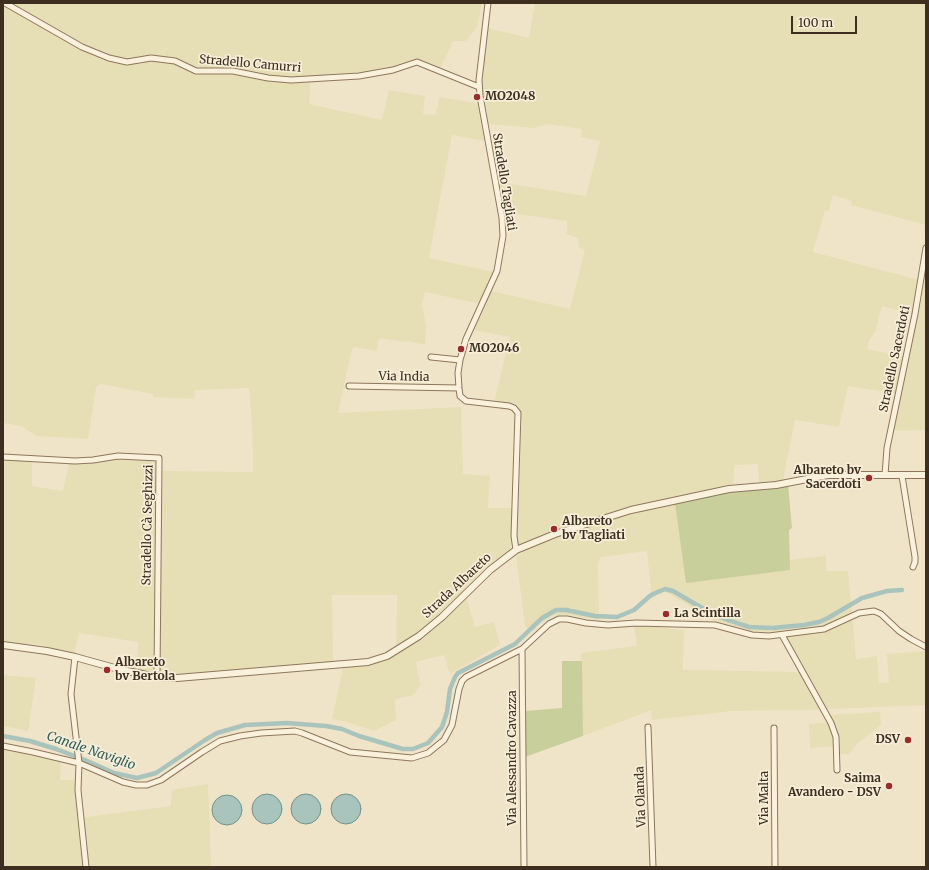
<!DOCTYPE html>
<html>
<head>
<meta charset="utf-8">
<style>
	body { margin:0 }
	#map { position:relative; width:929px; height:870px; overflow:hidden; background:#f0e4c8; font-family:Merriweather,serif }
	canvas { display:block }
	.frame { position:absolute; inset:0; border:4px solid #3d2e20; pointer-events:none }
	.scale { position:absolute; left:791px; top:16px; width:66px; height:18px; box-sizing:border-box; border:2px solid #3d2e20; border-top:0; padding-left:5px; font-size:12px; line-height:14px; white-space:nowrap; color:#3d2e20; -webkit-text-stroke:3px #f7eed8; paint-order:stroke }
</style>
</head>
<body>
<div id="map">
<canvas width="929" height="870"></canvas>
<div class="frame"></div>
<div class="scale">100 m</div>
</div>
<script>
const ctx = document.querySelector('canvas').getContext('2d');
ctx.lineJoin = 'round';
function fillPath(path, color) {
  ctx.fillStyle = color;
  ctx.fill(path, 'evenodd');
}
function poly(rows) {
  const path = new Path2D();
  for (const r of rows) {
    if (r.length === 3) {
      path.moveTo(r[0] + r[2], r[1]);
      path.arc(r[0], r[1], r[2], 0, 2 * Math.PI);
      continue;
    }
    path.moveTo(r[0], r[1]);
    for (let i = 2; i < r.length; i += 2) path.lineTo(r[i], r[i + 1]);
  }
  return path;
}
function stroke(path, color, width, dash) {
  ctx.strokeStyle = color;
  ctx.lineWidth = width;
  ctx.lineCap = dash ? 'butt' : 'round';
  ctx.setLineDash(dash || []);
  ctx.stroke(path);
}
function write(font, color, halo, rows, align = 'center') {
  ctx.font = font + ' Merriweather,serif';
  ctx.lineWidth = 3.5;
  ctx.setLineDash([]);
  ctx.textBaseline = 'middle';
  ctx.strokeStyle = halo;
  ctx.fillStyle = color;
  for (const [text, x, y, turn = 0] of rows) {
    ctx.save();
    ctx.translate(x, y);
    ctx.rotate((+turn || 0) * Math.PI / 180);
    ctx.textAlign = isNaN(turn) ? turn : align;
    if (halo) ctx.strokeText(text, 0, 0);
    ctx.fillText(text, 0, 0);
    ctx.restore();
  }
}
fillPath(poly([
	[3,3,482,3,477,27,466,41,453,41,440,69,419,62,387,70,311,76,309,104,382,120,389,90,425,96,423,114,435,115,440,97,482,104,482,80,487,28,529,38,535,3,926,3,926,225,851,205,852,201,833,195,829,211,825,210,813,252,919,280,926,263,926,430,891,431,899,394,848,386,839,427,795,420,783,480,759,484,758,464,735,465,732,491,790,570,789,560,826,556,826,571,848,571,856,659,877,656,879,683,889,682,887,654,925,651,926,662,926,705,808,710,731,711,652,720,651,710,583,736,581,653,637,646,634,625,684,630,683,670,801,672,779,632,750,631,713,620,666,592,661,592,652,599,647,551,601,557,598,563,599,620,568,615,554,615,540,624,533,632,525,626,516,554,522,419,520,410,514,405,494,403,510,337,474,330,486,305,425,292,422,306,426,325,425,345,408,341,407,342,379,338,376,351,354,347,352,349,338,413,461,407,463,474,490,476,488,508,513,508,511,544,510,550,487,566,464,589,475,627,494,622,500,645,450,674,444,655,416,662,420,685,414,695,395,699,396,720,374,731,347,722,332,719,343,668,373,664,396,655,397,595,332,595,333,664,160,675,137,670,138,642,79,633,74,654,36,644,19,645,3,643,3,455,32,460,32,486,63,491,69,463,122,458,156,462,158,471,253,472,253,461,252,424,249,388,195,390,194,399,153,397,153,394,101,384,96,387,88,439,37,436,21,426,3,423],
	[489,124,535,128,547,124,582,129,581,137,600,141,586,196,498,182,502,212,567,221,567,234,578,238,579,247,585,250,570,309,487,290,494,272,429,258,452,135,485,141,483,127],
	[882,306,913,314,903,356,867,349,869,341,875,332],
	[3,675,36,678,28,731,3,726],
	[880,712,881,725,858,743,849,754,837,754,837,746,810,748,809,724,832,722,828,715],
	[3,750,36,753,61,760,60,780,74,780,79,818,171,806,172,790,208,784,211,867,3,867]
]), '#e6deb5');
fillPath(poly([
	[788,484,792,528,789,530,790,570,686,583,675,503,732,491],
	[562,661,582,661,583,736,525,757,525,711,562,708]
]), '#c9cf9b');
const water = poly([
	[267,809,15],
	[306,809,15],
	[346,809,15],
	[227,810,15]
]);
fillPath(water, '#a9c4bc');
stroke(water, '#6f938a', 1);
stroke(poly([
	[3,736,30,741,56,749,85,760,114,773,137,778,156,773,205,740,217,733,245,725,287,723,326,726,342,729,359,736,403,749,413,749,428,743,442,727,447,712,450,689,455,677,458,673,515,644,542,618,556,610,566,610,595,616,617,617,634,610,651,595,665,589,673,591,714,615,728,620,749,627,772,628,804,625,819,622,828,618,862,598,887,591,902,590]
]), '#a9c4bc', 4.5);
const minor = poly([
	[5,3,82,47,109,58,127,62,151,58,175,61,196,71,233,71,268,78,291,80,359,76,393,70,417,62,479,87],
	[488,3,479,80,480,96,502,218,503,236,497,271,466,339,460,360,458,373,459,388,460,396,466,401,509,406,514,408,518,413,514,536,516,550],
	[431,357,460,360],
	[349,386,459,388],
	[3,457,75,461,93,460,118,456,159,458,157,677],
	[885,475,887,448,915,314,926,248],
	[902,476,915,557,915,562,913,567],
	[782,635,831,723,836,737,837,770],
	[522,649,524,867],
	[75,657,71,694,79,763,78,790,86,867],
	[648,727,653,867],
	[774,728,775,867],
	[3,746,33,752,79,763,123,782,136,785,147,785,161,780,202,752,220,741,240,736,261,733,295,731,302,733,350,752,412,758,428,753,444,740,452,725,459,689,462,681,466,677,522,649,549,624,559,619,567,619,586,623,608,625,636,623,715,625,752,635,769,636,824,629,859,613,874,611,881,614,899,631,911,639,926,647]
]);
const tertiary = poly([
	[3,645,47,651,75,657,122,670,157,677,177,678,368,662,387,656,419,636,442,617,490,570,516,550,555,534,631,510,729,489,776,485,828,475,926,475]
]);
stroke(minor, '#8d765c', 7);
stroke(tertiary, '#8d765c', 8);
stroke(minor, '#faf1dc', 5);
stroke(tertiary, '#faf1dc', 6);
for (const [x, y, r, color] of [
	[477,97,4,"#9e2a2b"],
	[461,349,4,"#9e2a2b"],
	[869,478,4,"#9e2a2b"],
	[554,529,4,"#9e2a2b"],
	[666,614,4,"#9e2a2b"],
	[107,670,4,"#9e2a2b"],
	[908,740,4,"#9e2a2b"],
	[889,786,4,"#9e2a2b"]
]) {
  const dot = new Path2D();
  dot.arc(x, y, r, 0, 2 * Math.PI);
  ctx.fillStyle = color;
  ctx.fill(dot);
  stroke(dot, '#f7eed8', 1.5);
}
write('12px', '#3d2e20', '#f7eed8', [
	["Stradello Camurri",250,64,5],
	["Stradello Tagliati",504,182,81],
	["Stradello Sacerdoti",895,359,-78],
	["Via India",404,377,1],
	["Stradello Cà Seghizzi",148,525,-89],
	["Strada Albareto",457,586,-43],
	["Via Alessandro Cavazza",513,758,-90],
	["Via Olanda",641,797,-92],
	["Via Malta",765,798,-90]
]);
write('bold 12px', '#3d2e20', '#f7eed8', [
	["MO2048",485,97],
	["MO2046",469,349],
	["Albareto bv",861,471,"right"],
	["Sacerdoti",861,485,"right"],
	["Albareto",562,522],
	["bv Tagliati",562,536],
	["La Scintilla",674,614],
	["Albareto",115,663],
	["bv Bertola",115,677],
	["DSV",900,740,"right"],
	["Saima",881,779,"right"],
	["Avandero - DSV",881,793,"right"]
], 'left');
write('italic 13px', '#2f5d5a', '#f7eed8', [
	["Canale Naviglio",91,751,19]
]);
</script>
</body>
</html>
